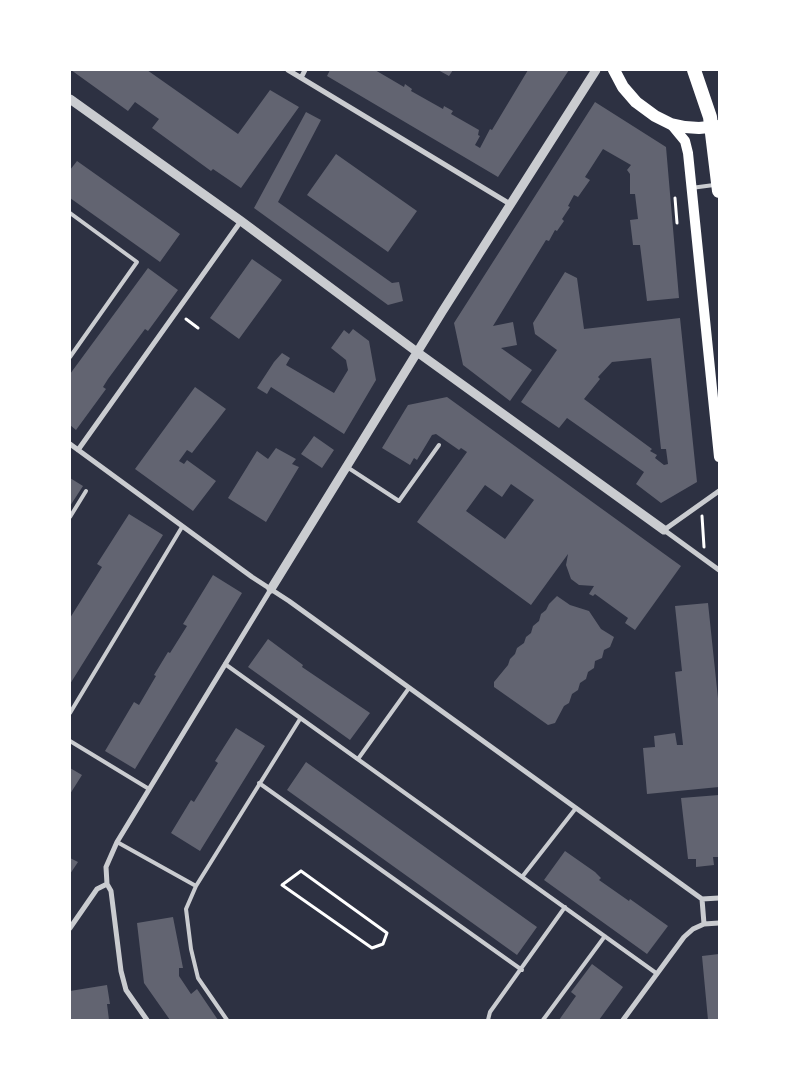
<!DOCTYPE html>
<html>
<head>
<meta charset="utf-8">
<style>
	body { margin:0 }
	#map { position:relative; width:789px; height:1090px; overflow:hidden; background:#2d3142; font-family:Spectral,serif }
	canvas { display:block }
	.frame { position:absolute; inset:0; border:71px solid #fff; pointer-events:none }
</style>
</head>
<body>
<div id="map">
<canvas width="789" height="1090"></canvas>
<div class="frame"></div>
</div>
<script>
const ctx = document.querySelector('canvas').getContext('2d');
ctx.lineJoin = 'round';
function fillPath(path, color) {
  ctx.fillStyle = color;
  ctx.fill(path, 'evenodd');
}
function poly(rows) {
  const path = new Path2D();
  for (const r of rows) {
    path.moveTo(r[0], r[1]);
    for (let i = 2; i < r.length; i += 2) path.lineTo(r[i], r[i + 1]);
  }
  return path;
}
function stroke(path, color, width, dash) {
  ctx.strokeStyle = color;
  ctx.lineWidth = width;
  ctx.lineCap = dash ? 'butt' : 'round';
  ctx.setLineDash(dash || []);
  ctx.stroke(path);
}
fillPath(poly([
	[71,70,147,70,238,134,270,90,299,107,241,188,213,169,211,171,152,128,159,119,135,102,128,111],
	[330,70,375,70,404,87,405,84,412,89,411,91,443,109,444,106,453,111,451,114,479,130,478,135,480,136,475,145,480,148,490,129,492,130,528,70,569,70,498,177,327,76],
	[438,70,453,70,449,76],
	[595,102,666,147,679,298,647,301,640,245,633,245,630,220,638,219,635,194,630,194,630,174,627,170,631,165,603,149,585,177,590,180,578,197,574,195,568,206,570,207,562,219,564,221,557,231,555,230,549,241,546,240,493,326,513,322,517,345,501,348,532,370,510,401,463,365,454,323],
	[306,112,321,120,278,202,392,283,399,282,403,301,388,305,254,208],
	[336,154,417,211,388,252,307,195],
	[77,161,180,234,160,262,70,198,70,170],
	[252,259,282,280,239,339,210,318],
	[148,268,178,290,148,331,145,329,108,379,103,387,106,389,76,430,70,425,70,374],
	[565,272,577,278,584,329,680,318,697,482,661,503,636,484,644,472,567,418,559,428,521,402,557,350,535,334,533,323],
	[651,358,661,449,666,449,668,464,664,465,655,458,657,455,650,451,652,449,584,399,600,379,598,377,612,362],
	[353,329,369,341,376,380,344,434,271,387,267,394,257,388,274,362,282,353,290,358,286,365,334,393,348,370,346,360,331,348,344,330,349,334],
	[195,387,226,409,192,453,187,450,179,461,184,464,187,460,216,481,193,511,135,469],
	[447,397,681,566,635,630,625,623,628,618,595,594,593,596,589,594,594,586,579,585,571,579,566,565,568,554,531,605,417,522,467,452,461,448,459,450,436,434,432,435,417,460,414,458,410,465,382,448,408,405],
	[511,484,534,500,505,539,466,511,485,485,502,497],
	[314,436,334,450,322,468,301,454],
	[276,448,296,459,292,464,299,467,266,522,228,498,257,451,268,459],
	[70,478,83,486,70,506],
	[129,514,163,535,70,684,70,618,102,567,97,564],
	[213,575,242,593,135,769,105,751,134,702,139,705,156,676,154,675,168,652,170,653,187,626,183,624],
	[557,596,570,605,589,611,601,629,614,637,610,647,604,650,602,658,595,661,594,668,588,672,586,679,580,683,578,690,572,694,569,703,564,706,555,723,548,725,494,687,494,682,508,665,510,659,515,654,517,648,524,643,526,637,531,633,533,626,539,621,541,614,546,610,549,604],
	[708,603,719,708,719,787,647,794,643,748,655,747,654,736,675,733,677,745,683,745,675,672,682,671,675,606],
	[268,639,303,665,302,667,370,713,350,740,248,667],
	[236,728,265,746,200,851,171,833,191,800,194,802,218,763,215,761],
	[306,762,537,927,517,955,287,790],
	[70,768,82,775,70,794],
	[719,795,719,857,713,857,714,865,696,867,696,859,688,859,681,798],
	[565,851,595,872,601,878,599,880,629,901,630,899,668,926,647,954,544,880],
	[70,858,78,862,70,874],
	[173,917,183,968,179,968,179,976,191,994,197,989,218,1020,170,1020,144,983,137,923],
	[719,954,719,1020,708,1020,702,956],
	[592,964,623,987,599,1020,559,1020,576,996,571,992],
	[107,985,110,1004,107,1004,109,1020,71,1020,70,991]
]), '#626471');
stroke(poly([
	[675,198,677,223],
	[186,319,198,328],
	[702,516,704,547],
	[301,871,387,933,383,944,372,948,282,885,301,871]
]), '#fff', 3);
stroke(poly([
	[691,188,714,185],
	[70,213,137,262,70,357],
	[347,467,399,501,439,445],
	[70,517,86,491],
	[225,664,656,973],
	[70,713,182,527],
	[70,741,149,789],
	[358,759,409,688],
	[259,783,522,970],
	[117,842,196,886],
	[522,877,576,808],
	[227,1020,198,978,191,949,186,909,196,886,300,719],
	[488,1020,490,1012,565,907],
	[543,1020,605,936]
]), '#caccd0', 4);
stroke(poly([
	[288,70,510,204],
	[301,78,305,70],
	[70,444,252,577,289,601,702,899],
	[78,450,241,221],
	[719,491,664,530,719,570],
	[702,899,704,924],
	[702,899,719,898],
	[70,928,97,889,107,884],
	[147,1020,126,990,121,971,111,891,107,884,106,867,117,842,271,589],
	[623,1020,684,937,693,929,704,924,719,923]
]), '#caccd0', 5);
stroke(poly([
	[70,99,241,221,417,352,664,530],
	[271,589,442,312,596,70]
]), '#caccd0', 9);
stroke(poly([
	[671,124,685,141,688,153,719,457]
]), '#fff', 10);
stroke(poly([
	[614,70,623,87,636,102,655,116,671,124,685,127,699,128,719,126]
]), '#fff', 12);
stroke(poly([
	[694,70,710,117,719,191]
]), '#fff', 14);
</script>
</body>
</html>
